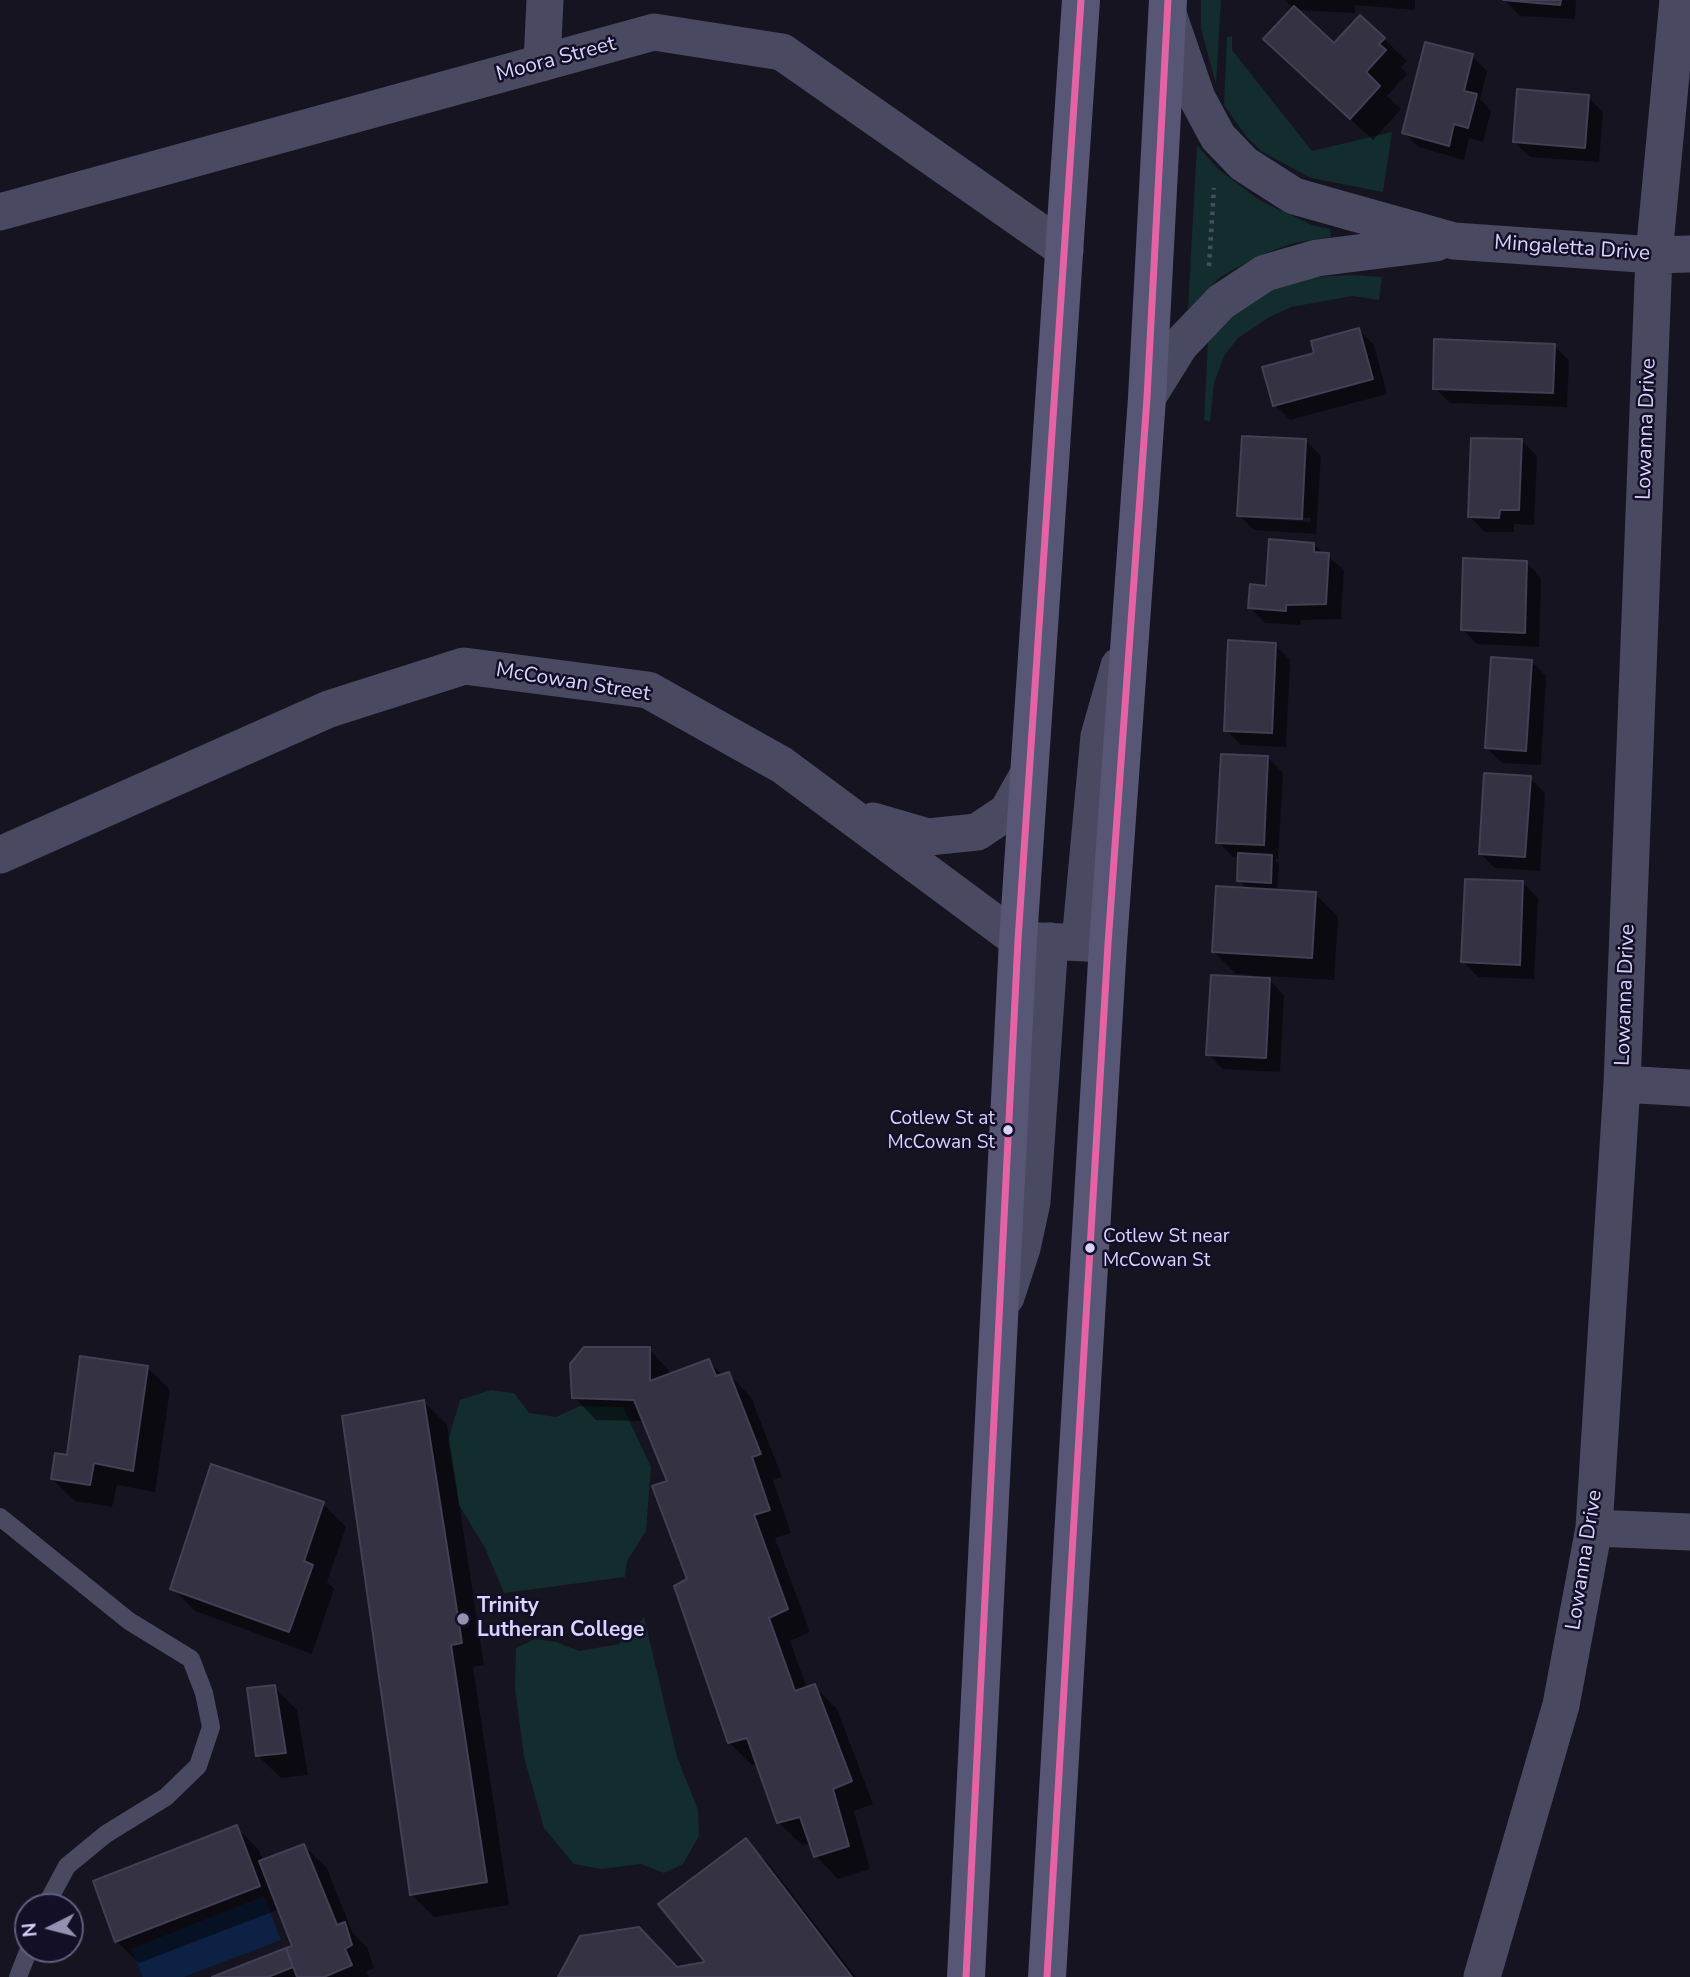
<!DOCTYPE html>
<html>
<head>
<meta charset="utf-8">
<style>
	body { margin:0 }
	#map { position:relative; width:1690px; height:1977px; overflow:hidden; background:#161421; font-family:"Nunito Sans",sans-serif }
	canvas { display:block }
	.north { position:absolute; left:14px; top:1893px; width:70px; height:70px; box-sizing:border-box; background:#130f26; border:2px solid #625e7d; border-radius:50%; rotate:264deg; font-size:19px; font-weight:700; line-height:28px; text-align:center; color:#d9d4ff }
	.north::after { content:''; display:block; margin:auto; width:24px; height:32px; background:#9591b1; clip-path:polygon(50% 0,100% 100%,50% 72%,0 100%) }
</style>
</head>
<body>
<div id="map">
<canvas width="1690" height="1977"></canvas>
<div class="north">N</div>
</div>
<script>
const ctx = document.querySelector('canvas').getContext('2d');
ctx.lineJoin = 'round';
function fillPath(path, color) {
  ctx.fillStyle = color;
  ctx.fill(path, 'evenodd');
}
function poly(rows) {
  const path = new Path2D();
  for (const r of rows) {
    path.moveTo(r[0], r[1]);
    for (let i = 2; i < r.length; i += 2) path.lineTo(r[i], r[i + 1]);
  }
  return path;
}
function stroke(path, color, width, dash) {
  ctx.strokeStyle = color;
  ctx.lineWidth = width;
  ctx.lineCap = dash ? 'butt' : 'round';
  ctx.setLineDash(dash || []);
  ctx.stroke(path);
}
function write(font, color, halo, rows, align = 'center') {
  ctx.font = font + ' "Nunito Sans",sans-serif';
  ctx.lineWidth = 5;
  ctx.setLineDash([]);
  ctx.textBaseline = 'middle';
  ctx.strokeStyle = halo;
  ctx.fillStyle = color;
  for (const [text, x, y, turn = 0] of rows) {
    ctx.save();
    ctx.translate(x, y);
    ctx.rotate((+turn || 0) * Math.PI / 180);
    ctx.textAlign = isNaN(turn) ? turn : align;
    if (halo) ctx.strokeText(text, 0, 0);
    ctx.fillText(text, 0, 0);
    ctx.restore();
  }
}
fillPath(poly([
	[1201,0,1221,0,1216,84,1201,29],
	[1232,36,1232,50,1312,151,1392,132,1383,192,1311,178,1261,151,1246,136,1224,105,1227,37],
	[1197,145,1219,170,1261,201,1312,225,1330,229,1331,237,1294,243,1260,255,1220,277,1188,309],
	[1353,275,1382,277,1379,300,1353,296,1291,307,1268,318,1238,338,1224,356,1214,383,1210,421,1204,420,1208,341,1228,317,1264,292,1311,277],
	[491,1390,514,1393,529,1413,556,1417,580,1406,623,1407,651,1467,646,1531,627,1561,625,1577,504,1593,485,1548,459,1505,448,1441,460,1400],
	[644,1617,677,1757,698,1810,699,1836,683,1864,664,1873,641,1864,601,1869,574,1864,544,1828,524,1757,515,1688,516,1648,535,1639,556,1642,579,1651,619,1644]
]), '#132c2d');
fillPath(poly([
	[264,1896,281,1940,184,1977,143,1977,131,1949]
]), '#0d2144');
fillPath(poly([
	[1285,0,1415,0,1415,10,1355,5,1355,13,1296,10,1334,46,1384,39,1407,61,1401,67,1407,74,1387,96,1401,109,1373,140,1288,62,1294,9],
	[1576,0,1575,19,1520,16,1505,1],
	[1472,56,1487,71,1480,99,1491,111,1483,142,1469,138,1464,160,1419,147,1403,132],
	[1588,97,1603,112,1599,162,1530,157,1514,142],
	[1359,330,1374,345,1387,394,1290,420,1275,405,1316,354],
	[1554,345,1569,361,1567,407,1450,403,1435,388],
	[1306,441,1321,456,1316,534,1254,530,1239,515],
	[1253,515,1311,518,1311,522,1253,518],
	[1522,441,1537,456,1534,525,1514,524,1514,532,1485,532,1470,517],
	[1313,544,1344,570,1341,619,1301,620,1300,625,1265,623,1250,607],
	[1526,562,1541,578,1539,647,1477,644,1462,629],
	[1275,645,1290,660,1286,747,1241,745,1226,730],
	[1531,661,1546,676,1541,765,1502,763,1487,748],
	[1267,757,1283,773,1278,859,1274,859,1279,864,1277,891,1315,894,1338,917,1334,980,1266,976,1284,995,1280,1072,1223,1069,1208,1054,1254,975,1236,974,1214,952,1248,890,1239,880,1240,857,1233,857,1218,842],
	[1530,778,1545,793,1540,871,1495,868,1480,853],
	[1523,883,1538,898,1534,979,1478,977,1463,961],
	[649,1349,672,1374,708,1361,724,1376,728,1374,751,1397,782,1477,773,1480,791,1533,775,1538,810,1632,790,1641,807,1688,814,1686,837,1709,873,1804,854,1811,870,1869,838,1879,816,1856,811,1843,802,1845,779,1823,758,1763,752,1765,729,1742,669,1482,645,1421,596,1420,574,1397],
	[147,1367,170,1390,155,1492,117,1485,112,1507,75,1501,52,1479],
	[424,1402,447,1425,484,1665,473,1667,509,1905,434,1917,412,1895],
	[323,1504,346,1527,327,1582,334,1589,312,1654,195,1611,172,1588],
	[274,1687,297,1710,308,1775,281,1778,258,1756],
	[236,1827,259,1850,263,1861,304,1846,327,1868,352,1932,367,1947,374,1968,366,1972,369,1977,217,1977,294,1947,280,1909,139,1963,116,1941],
	[745,1840,768,1863,856,1977,560,1977,677,1969,708,1963]
]), '#0007');
const building = poly([
	[1503,0,1561,0,1560,5,1503,0],
	[1294,6,1334,43,1360,15,1385,38,1379,44,1386,50,1366,72,1380,86,1350,119,1263,39,1294,6],
	[1425,42,1473,54,1464,91,1477,94,1468,128,1454,124,1449,146,1402,133,1425,42],
	[1517,89,1589,95,1585,148,1513,142,1517,89],
	[1359,328,1373,379,1273,406,1262,367,1314,353,1311,341,1359,328],
	[1434,339,1555,344,1553,393,1433,389,1434,339],
	[1242,436,1306,439,1302,519,1237,516,1242,436],
	[1471,438,1522,439,1519,510,1500,510,1499,518,1468,517,1471,438],
	[1269,539,1314,543,1314,552,1329,553,1326,604,1286,605,1286,611,1248,608,1250,584,1266,586,1269,539],
	[1463,558,1527,561,1525,633,1461,630,1463,558],
	[1228,640,1276,643,1272,733,1224,731,1228,640],
	[1491,657,1532,660,1526,751,1485,748,1491,657],
	[1221,754,1268,756,1264,845,1216,843,1221,754],
	[1484,773,1531,776,1525,857,1479,854,1484,773],
	[1238,853,1272,855,1271,883,1237,881,1238,853],
	[1465,879,1523,881,1520,965,1461,962,1465,879],
	[1216,886,1316,892,1312,958,1212,952,1216,886],
	[1211,975,1270,978,1266,1058,1206,1055,1211,975],
	[584,1347,650,1347,650,1381,709,1359,716,1376,729,1372,761,1454,752,1457,770,1510,754,1515,788,1609,769,1618,795,1691,815,1684,852,1781,833,1789,849,1846,814,1857,800,1817,777,1823,747,1738,728,1743,674,1586,687,1579,652,1486,667,1481,634,1400,572,1398,570,1364,584,1347],
	[80,1356,148,1366,133,1471,94,1463,90,1485,51,1479,55,1453,67,1455,80,1356],
	[424,1400,462,1643,451,1645,487,1882,410,1895,342,1416,424,1400],
	[211,1464,324,1502,304,1561,313,1565,289,1632,170,1589,211,1464],
	[275,1685,286,1753,256,1756,247,1688,275,1685],
	[237,1825,260,1886,115,1942,93,1881,237,1825],
	[746,1838,852,1977,558,1977,580,1936,639,1927,677,1967,705,1962,658,1904,746,1838],
	[304,1844,337,1925,345,1922,352,1945,345,1949,352,1965,324,1977,297,1977,286,1948,292,1946,259,1861,304,1844],
	[286,1948,293,1967,268,1977,212,1977,286,1948]
]);
fillPath(building, '#343243');
stroke(building, '#433f54', 2);
stroke(poly([
	[1209,266,1214,188]
]), '#44505f', 4.5, [3.5, 5]);
stroke(poly([
	[0,1517,129,1621,191,1659,204,1693,211,1727,198,1766,166,1797,106,1834,67,1866,45,1907],
	[18,1977,29,1949]
]), '#4a4962', 18);
stroke(poly([
	[1168,14,1197,98,1218,137,1244,164,1294,196,1454,241,1654,255,1690,254],
	[542,63,545,0],
	[0,212,654,32,782,52,1065,250],
	[1147,398,1180,345,1221,302,1265,273,1317,258,1436,243],
	[873,821,928,837,977,832,1007,812,1029,773],
	[0,855,329,709,464,666,648,690,782,765,1018,940,1108,944],
	[1080,942,1099,736,1119,666],
	[1622,1084,1690,1088],
	[1006,1297,1022,1248,1032,1202,1050,941],
	[1594,1528,1690,1532],
	[1482,1977,1561,1705,1594,1528,1622,1084,1654,255,1678,0]
]), '#4a4962', 37);
stroke(poly([
	[966,1977,1018,940,1081,0],
	[1047,1977,1108,944,1147,398,1168,0]
]), '#575674', 38);
stroke(poly([
	[966,1977,1018,940,1081,0],
	[1047,1977,1108,944,1147,398,1168,0]
]), '#e463a4', 7);
for (const [x, y, r, color] of [
	[1008,1130,6,"#d9d4ff"],
	[1090,1248,6,"#d9d4ff"],
	[463,1619,7,"#9591b1"]
]) {
  const dot = new Path2D();
  dot.arc(x, y, r, 0, 2 * Math.PI);
  ctx.fillStyle = color;
  ctx.fill(dot);
  stroke(dot, '#130f26', 2.5);
}
write('19px', '#d9d4ff', '#130f26', [
	["Cotlew St at",995,1119],
	["McCowan St",995,1143],
	["Cotlew St near",1103,1237,"left"],
	["McCowan St",1103,1261,"left"]
], 'right');
write('21px', '#d9d4ff', '#130f26', [
	["Moora Street",556,60,-15],
	["Mingaletta Drive",1572,249,4],
	["Lowanna Drive",1647,429,-88],
	["McCowan Street",573,683,9],
	["Lowanna Drive",1626,995,-88],
	["Lowanna Drive",1585,1560,-81]
]);
write('bold 21px', '#d9d4ff', '#130f26', [
	["Trinity",477,1607],
	["Lutheran College",477,1631]
], 'left');
</script>
</body>
</html>
